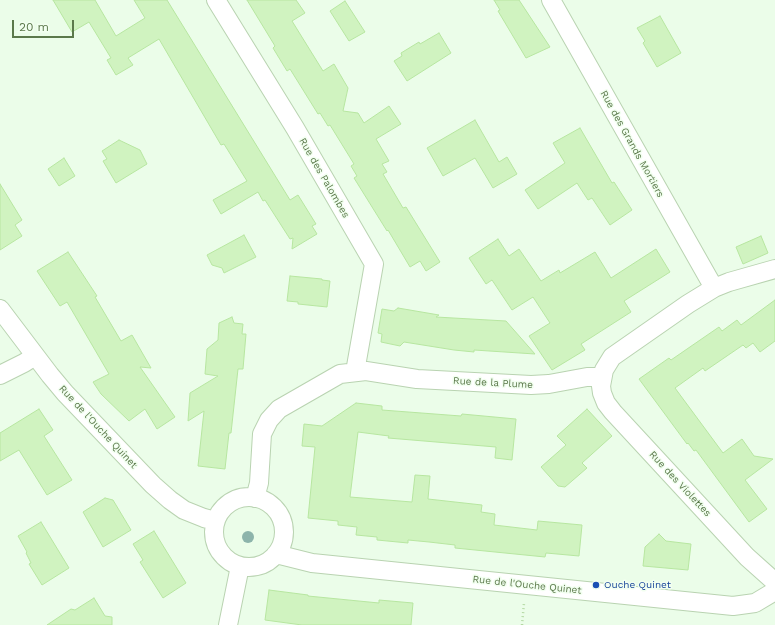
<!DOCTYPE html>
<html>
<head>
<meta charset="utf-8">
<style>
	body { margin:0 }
	#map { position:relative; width:775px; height:625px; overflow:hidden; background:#ebfde9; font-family:"Work Sans",sans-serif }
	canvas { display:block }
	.scale { position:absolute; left:12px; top:20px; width:62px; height:18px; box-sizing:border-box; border:2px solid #5b794b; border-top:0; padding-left:5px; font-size:12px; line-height:14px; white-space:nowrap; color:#5b794b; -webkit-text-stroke:3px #f2fff0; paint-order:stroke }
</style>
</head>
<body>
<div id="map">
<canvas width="775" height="625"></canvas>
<div class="scale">20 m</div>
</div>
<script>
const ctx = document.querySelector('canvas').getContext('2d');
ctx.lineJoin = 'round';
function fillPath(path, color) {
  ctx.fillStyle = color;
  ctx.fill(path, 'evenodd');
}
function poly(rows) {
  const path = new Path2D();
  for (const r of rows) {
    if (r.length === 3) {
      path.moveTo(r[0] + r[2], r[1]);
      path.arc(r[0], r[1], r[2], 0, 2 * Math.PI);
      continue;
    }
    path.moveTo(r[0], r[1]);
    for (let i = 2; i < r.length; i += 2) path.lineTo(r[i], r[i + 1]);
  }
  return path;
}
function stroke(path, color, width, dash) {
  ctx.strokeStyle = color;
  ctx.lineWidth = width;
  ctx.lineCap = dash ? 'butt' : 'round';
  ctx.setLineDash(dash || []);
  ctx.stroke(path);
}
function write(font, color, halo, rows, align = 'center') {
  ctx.font = font + ' "Work Sans",sans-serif';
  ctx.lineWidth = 3;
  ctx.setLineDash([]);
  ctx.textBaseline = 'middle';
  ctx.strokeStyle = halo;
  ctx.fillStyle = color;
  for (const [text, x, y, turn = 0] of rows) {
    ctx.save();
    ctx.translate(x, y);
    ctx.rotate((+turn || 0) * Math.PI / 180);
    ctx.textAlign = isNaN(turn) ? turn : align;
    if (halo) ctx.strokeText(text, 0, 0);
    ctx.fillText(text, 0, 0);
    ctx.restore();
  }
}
const building = poly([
	[53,0,95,0,116,36,145,18,134,0,167,0,290,200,298,195,316,224,312,226,317,234,292,249,293,238,290,239,265,200,263,201,258,192,221,214,213,200,247,181,224,144,221,145,159,39,128,58,133,65,116,75,107,60,111,58,89,22,72,32,53,0],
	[247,0,296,0,305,13,292,21,323,71,334,64,348,88,343,111,358,113,364,123,389,106,401,124,376,139,389,161,382,164,387,172,383,174,403,208,406,207,440,262,426,271,420,261,410,267,388,230,387,231,354,178,357,176,351,166,354,164,330,125,328,126,320,113,318,114,290,69,287,71,273,48,275,46,247,0],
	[494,0,519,0,550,47,526,58,498,11,500,10,494,0],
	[345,1,365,32,349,41,330,11,345,1],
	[660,16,681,53,657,67,643,43,645,41,637,28,660,16],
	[439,33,451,53,407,81,394,61,402,56,401,53,419,42,420,44,439,33],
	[475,120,499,162,507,157,517,174,493,188,475,158,443,176,427,148,475,120],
	[580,128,612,183,614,182,632,210,610,225,592,198,588,200,577,183,538,209,525,190,565,163,553,143,580,128],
	[119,140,140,150,147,164,116,183,103,161,107,159,102,151,119,140],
	[64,158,75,176,59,186,48,169,64,158],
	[0,184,22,220,15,225,22,236,0,250,0,184],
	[244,235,256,257,224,273,222,268,212,265,207,255,244,235],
	[761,236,768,253,743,264,736,247,761,236],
	[498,239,509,256,519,249,541,281,559,270,560,273,595,252,611,278,656,249,670,272,624,301,631,312,581,344,585,350,552,370,529,336,550,323,533,297,512,310,492,280,486,284,469,258,498,239],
	[68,252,97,296,95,297,121,341,132,335,151,368,140,367,175,417,157,429,145,409,129,421,101,394,93,382,109,374,67,302,60,306,37,271,68,252],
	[290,276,322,279,322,280,330,281,327,307,298,304,298,302,287,301,290,276],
	[775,300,775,341,760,352,753,343,746,348,743,345,705,371,703,368,675,388,723,453,742,439,754,456,773,459,745,480,767,509,749,522,696,450,694,451,688,443,687,444,639,379,669,358,671,360,719,327,722,331,737,320,741,325,775,300],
	[398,308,439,315,436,317,506,321,535,354,474,350,474,352,454,350,404,342,400,346,381,342,382,334,378,333,382,309,394,311,398,308],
	[232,317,234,323,243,324,242,334,246,334,243,369,238,369,231,433,229,433,225,469,198,466,204,411,188,421,190,393,218,376,205,374,207,349,218,340,219,323,232,317],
	[356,403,382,406,382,410,461,416,462,414,516,419,512,460,495,458,496,447,388,438,389,436,358,432,350,497,412,502,415,475,430,476,428,499,482,505,481,512,495,514,494,525,537,530,538,521,582,525,579,556,546,553,545,557,455,548,455,545,429,542,408,540,408,543,377,540,377,537,356,535,357,527,338,525,338,521,308,518,315,447,302,446,304,424,322,426,356,403],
	[39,409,53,430,44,436,72,480,47,495,19,450,0,461,0,433,39,409],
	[587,409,612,436,582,463,587,468,565,487,558,486,541,467,566,445,557,436,587,409],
	[105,498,113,500,131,530,103,547,83,512,105,498],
	[41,522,69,568,42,585,29,564,31,563,26,553,27,552,18,536,41,522],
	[154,531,186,583,163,598,140,562,143,560,133,544,154,531],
	[659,534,666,541,691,544,688,570,643,566,645,547,659,534],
	[269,590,308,595,308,596,379,603,379,600,413,603,411,625,302,625,265,620,269,590],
	[94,598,105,616,112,617,112,625,47,625,71,609,75,610,94,598]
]);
fillPath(building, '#d0f3c0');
stroke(building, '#b7e6a0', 1);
const street = poly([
	[216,0,295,128,374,264,355,372],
	[551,0,714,288],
	[775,269,729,282,714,288,688,304,612,357,604,370,601,386,602,393,606,403,613,412,747,557,775,582],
	[0,309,50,375,65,393,153,485,170,500,184,510,204,518,215,521],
	[0,375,24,363,35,356],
	[249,532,35],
	[255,498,259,483,262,434,269,420,279,409,340,374,366,371,417,379,531,385,549,384,587,377,602,377],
	[276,554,312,563,733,606,755,603,775,591],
	[228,625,240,566]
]);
stroke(street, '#b9d3b1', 20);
stroke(poly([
	[522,625,524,603]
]), '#b4d9a3', 2.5, [1, 3]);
stroke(street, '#fff', 18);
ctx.fillStyle = '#8db4ab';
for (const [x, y] of [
	[248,537]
]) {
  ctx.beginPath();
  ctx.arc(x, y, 6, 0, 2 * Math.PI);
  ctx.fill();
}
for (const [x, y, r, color] of [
	[596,585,4,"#1a4fb4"]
]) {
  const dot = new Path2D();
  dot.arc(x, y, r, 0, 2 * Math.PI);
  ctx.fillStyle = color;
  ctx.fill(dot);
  stroke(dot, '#f2fff0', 1.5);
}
write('10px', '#5b794b', '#f2fff0', [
	["Rue des Grands Mortiers",632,144,61],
	["Rue des Palombes",324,178,60],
	["Rue de la Plume",493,383,3],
	["Rue de l'Ouche Quinet",98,427,47],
	["Rue des Violettes",680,484,47],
	["Rue de l'Ouche Quinet",527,585,6]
]);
write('10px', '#164399', '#f2fff0', [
	["Ouche Quinet",604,585]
], 'left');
</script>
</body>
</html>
